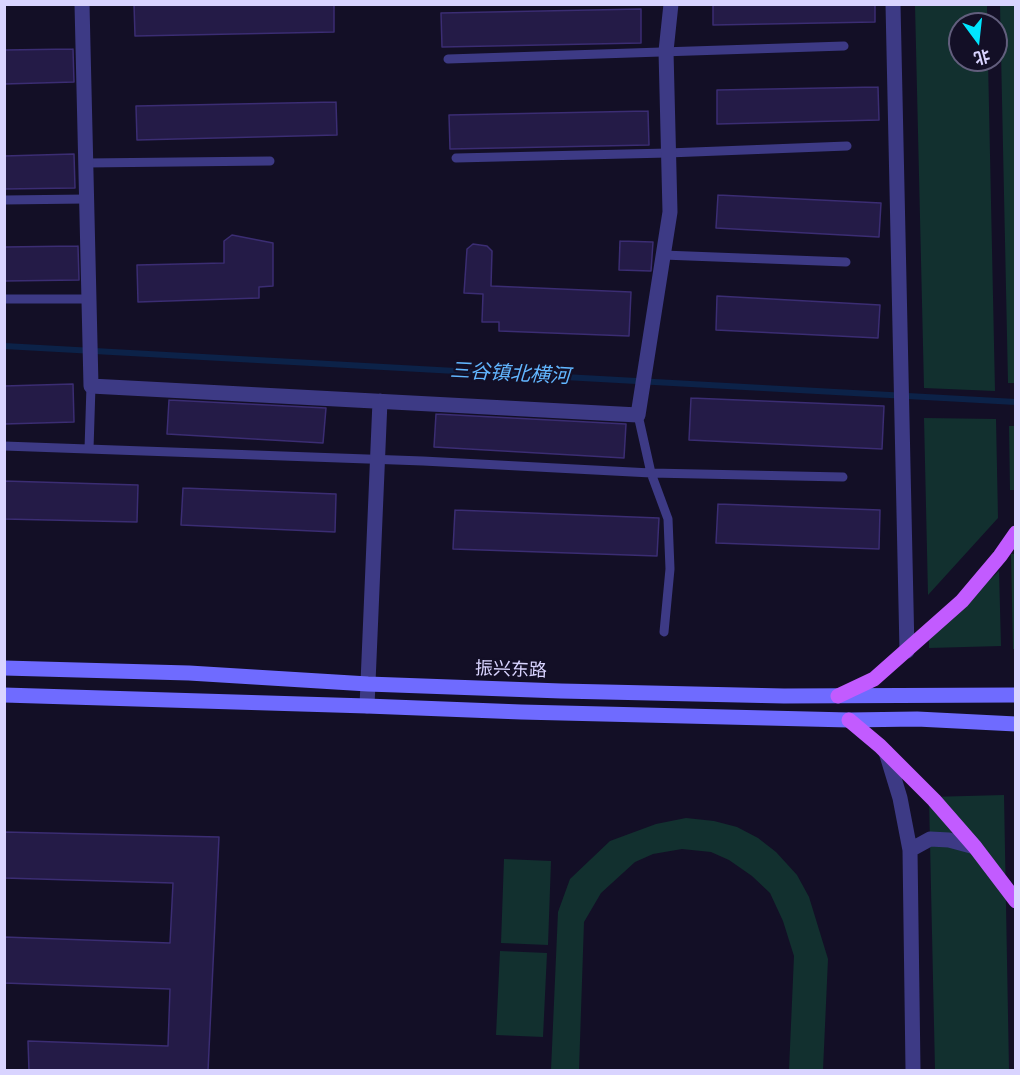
<!DOCTYPE html>
<html>
<head>
<meta charset="utf-8">
<style>
	body { margin:0 }
	#map { position:relative; width:1020px; height:1075px; overflow:hidden; background:#130f26; font-family:"PT Sans","Noto Sans SC",sans-serif }
	canvas { display:block }
	.frame { position:absolute; inset:0; border:6px solid #d9d4ff; pointer-events:none }
	.north { position:absolute; left:948px; top:12px; width:60px; height:60px; box-sizing:border-box; background:#130f26; border:2px solid #625e7d; border-radius:50%; rotate:165deg; font-size:16px; font-weight:700; line-height:24px; text-align:center; color:#d9d4ff }
	.north::after { content:''; display:block; margin:auto; width:21px; height:27px; background:#00e5ff; clip-path:polygon(50% 0,100% 100%,50% 72%,0 100%) }
</style>
</head>
<body>
<div id="map">
<canvas width="1020" height="1075"></canvas>
<div class="frame"></div>
<div class="north">北</div>
</div>
<script>
const ctx = document.querySelector('canvas').getContext('2d');
ctx.lineJoin = 'round';
function fillPath(path, color) {
  ctx.fillStyle = color;
  ctx.fill(path, 'evenodd');
}
function poly(rows) {
  const path = new Path2D();
  for (const r of rows) {
    path.moveTo(r[0], r[1]);
    for (let i = 2; i < r.length; i += 2) path.lineTo(r[i], r[i + 1]);
  }
  return path;
}
function stroke(path, color, width, dash) {
  ctx.strokeStyle = color;
  ctx.lineWidth = width;
  ctx.lineCap = dash ? 'butt' : 'round';
  ctx.setLineDash(dash || []);
  ctx.stroke(path);
}
function write(font, color, halo, rows, align = 'center') {
  ctx.font = font + ' "PT Sans","Noto Sans SC",sans-serif';
  ctx.lineWidth = 4.5;
  ctx.setLineDash([]);
  ctx.textBaseline = 'middle';
  ctx.strokeStyle = halo;
  ctx.fillStyle = color;
  for (const [text, x, y, turn = 0] of rows) {
    ctx.save();
    ctx.translate(x, y);
    ctx.rotate((+turn || 0) * Math.PI / 180);
    ctx.textAlign = isNaN(turn) ? turn : align;
    if (halo) ctx.strokeText(text, 0, 0);
    ctx.fillText(text, 0, 0);
    ctx.restore();
  }
}
fillPath(poly([
	[915,5,987,5,987,24,960,24,960,60,988,60,995,391,924,388],
	[1000,5,1015,5,1015,383,1008,383],
	[924,418,996,419,998,518,928,595],
	[1009,426,1016,426,1015,490,1010,490],
	[1011,554,1016,554,1015,649,1013,649],
	[999,571,1001,646,929,648,929,637],
	[1004,795,1009,1070,935,1070,929,797],
	[686,818,714,821,737,827,758,838,776,852,797,875,809,897,828,959,823,1070,789,1070,794,956,783,921,770,893,752,876,729,860,711,852,682,849,653,854,635,862,601,893,584,922,579,1070,551,1070,558,912,570,879,610,841,656,824],
	[504,859,551,861,548,945,501,943],
	[500,951,547,953,543,1037,496,1035]
]), '#12302f');
stroke(poly([
	[4,346,1016,402]
]), '#0c2248', 6);
const building = poly([
	[134,4,334,4,334,32,135,36,134,4],
	[713,4,875,4,875,22,713,25,713,4],
	[641,9,641,43,442,47,441,13,641,9],
	[73,49,74,82,4,84,4,50,73,49],
	[878,87,879,120,717,124,717,90,878,87],
	[336,102,337,135,137,140,136,106,336,102],
	[648,111,649,145,450,149,449,115,648,111],
	[74,154,75,188,4,189,4,156,74,154],
	[718,195,881,203,879,237,716,228,718,195],
	[232,235,273,243,273,286,259,287,259,298,138,302,137,265,224,263,224,241,232,235],
	[620,241,653,242,651,271,619,270,620,241],
	[473,244,487,246,492,251,491,286,631,292,629,336,499,331,499,322,482,322,483,294,464,293,467,249,473,244],
	[78,246,79,280,4,281,4,247,78,246],
	[717,296,880,305,878,338,716,330,717,296],
	[73,384,74,422,4,424,4,386,73,384],
	[691,398,884,406,882,449,689,440,691,398],
	[169,400,326,408,323,443,167,434,169,400],
	[436,414,626,424,624,458,434,447,436,414],
	[4,481,138,485,137,522,4,519,4,481],
	[183,488,336,494,335,532,181,525,183,488],
	[718,504,880,510,879,549,716,543,718,504],
	[455,510,659,518,657,556,453,549,455,510],
	[4,832,219,837,208,1071,29,1071,28,1041,168,1046,170,989,4,983,4,937,170,943,173,883,4,878,4,832]
]);
fillPath(building, '#241b47');
stroke(building, '#3b2d73', 1.5);
stroke(poly([
	[448,59,844,46],
	[456,158,668,153,847,146],
	[86,163,270,161],
	[4,200,86,199],
	[663,255,846,262],
	[4,299,89,299],
	[638,415,651,473,668,519,670,569,664,632],
	[4,446,423,461,651,473,843,477],
	[89,449,91,386]
]), '#3d3a85', 9);
stroke(poly([
	[82,4,91,386,638,415,670,212,666,51,671,4],
	[367,706,380,401]
]), '#3d3a85', 15);
stroke(poly([
	[893,4,907,651],
	[886,752,900,798,910,850,913,1070],
	[910,850,930,839,949,840,975,847]
]), '#3d3a85', 15);
stroke(poly([
	[4,668,189,673,368,684,561,691,784,696,1016,695],
	[4,695,367,706,521,712,849,720,917,719,1016,724]
]), '#6f6bff', 15);
stroke(poly([
	[838,696,874,679,962,601,1000,556,1016,533],
	[849,720,880,746,934,800,975,847,1016,901]
]), '#c25bff', 15);
write('18px', '#d9d4ff', '#130f26', [
	["振兴东路",511,670,2]
]);
write('italic 20px', '#62b6ff', '#130f26', [
	["三谷镇北横河",510,374,3]
]);
</script>
</body>
</html>
